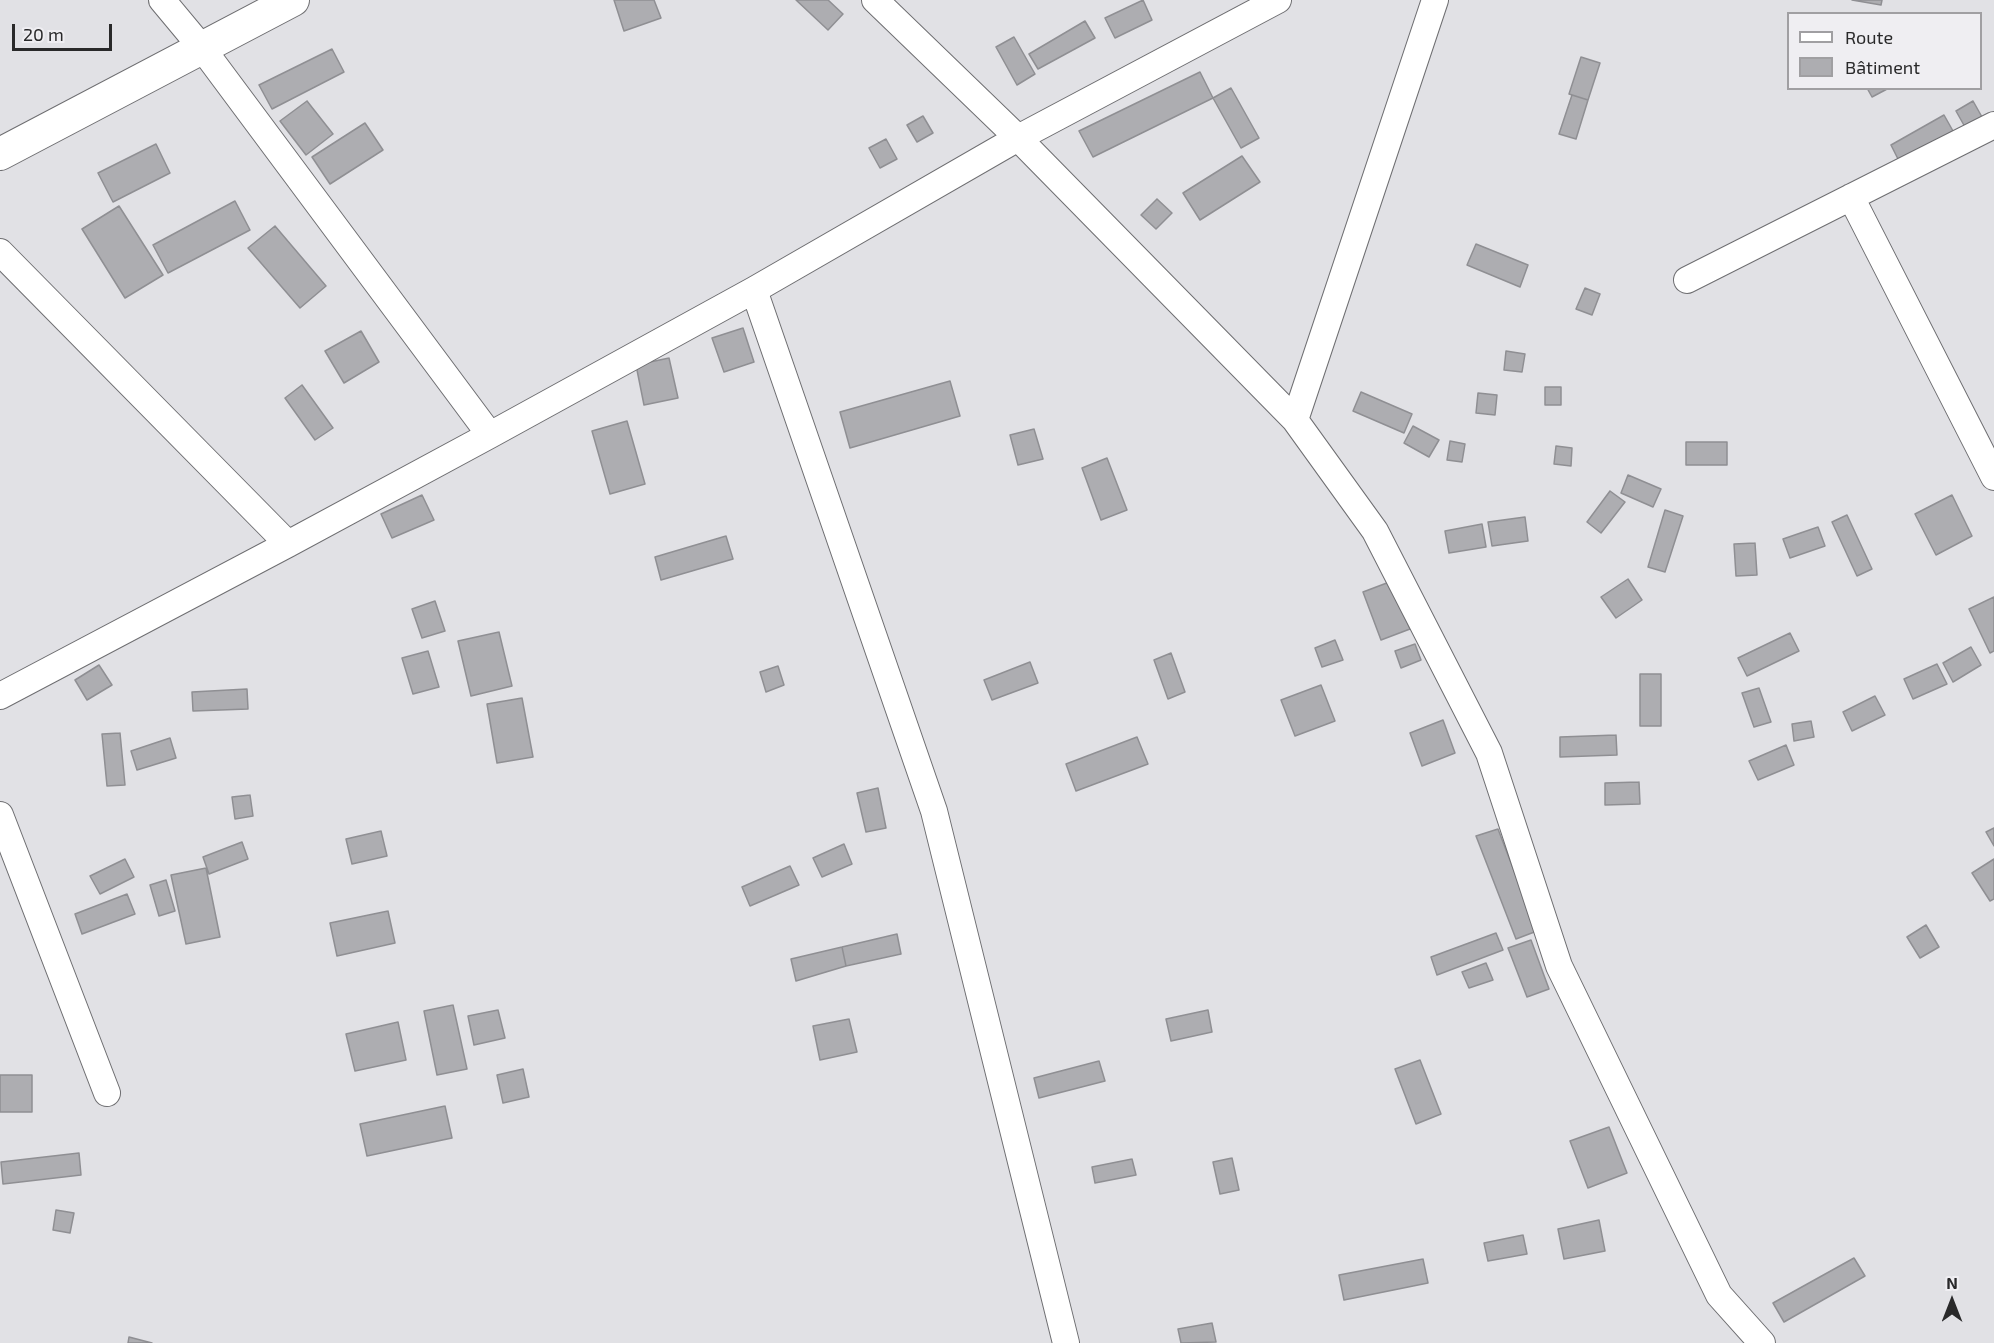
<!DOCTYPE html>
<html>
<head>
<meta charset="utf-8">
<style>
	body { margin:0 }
	#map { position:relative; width:1994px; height:1343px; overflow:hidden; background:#e1e1e5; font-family:"Exo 2",sans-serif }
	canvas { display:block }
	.legend { position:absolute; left:1787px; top:12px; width:195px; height:78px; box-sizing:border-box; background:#efeef2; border:2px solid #a09fa2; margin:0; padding:8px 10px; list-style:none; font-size:18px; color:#29292a }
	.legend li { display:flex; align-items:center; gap:12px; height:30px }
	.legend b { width:30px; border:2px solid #a09fa2 }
	.north { position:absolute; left:1922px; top:1271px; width:60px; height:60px; -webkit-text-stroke:4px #efeef2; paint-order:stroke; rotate:0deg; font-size:16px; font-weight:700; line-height:24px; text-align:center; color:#29292a }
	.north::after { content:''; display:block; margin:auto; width:21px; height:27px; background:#29292a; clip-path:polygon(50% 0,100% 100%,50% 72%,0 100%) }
	.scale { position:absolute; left:12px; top:24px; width:100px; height:27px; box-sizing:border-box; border:3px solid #29292a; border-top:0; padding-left:8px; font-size:18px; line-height:21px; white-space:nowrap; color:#29292a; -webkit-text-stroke:4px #efeef2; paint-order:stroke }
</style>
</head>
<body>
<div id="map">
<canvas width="1994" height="1343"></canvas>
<ul class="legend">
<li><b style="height:8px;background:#fff"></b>Route</li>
<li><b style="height:16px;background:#adadb1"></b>Bâtiment</li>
</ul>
<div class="north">N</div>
<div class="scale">20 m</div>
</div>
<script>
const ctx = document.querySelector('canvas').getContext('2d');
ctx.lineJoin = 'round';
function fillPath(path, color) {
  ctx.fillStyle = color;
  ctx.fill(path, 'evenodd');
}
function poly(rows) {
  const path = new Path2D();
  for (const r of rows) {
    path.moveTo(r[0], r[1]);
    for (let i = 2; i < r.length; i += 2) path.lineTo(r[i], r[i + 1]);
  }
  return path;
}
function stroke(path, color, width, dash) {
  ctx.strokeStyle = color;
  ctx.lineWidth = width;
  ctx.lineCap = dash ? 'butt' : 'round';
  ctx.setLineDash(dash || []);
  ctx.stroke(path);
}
const building = poly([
	[614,0,654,0,661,18,624,31,614,0],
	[796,0,828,0,843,14,828,30,796,0],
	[1143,0,1152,20,1115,38,1105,18,1143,0],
	[1852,0,1882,0,1881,5,1852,0],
	[1085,21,1095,38,1038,69,1029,54,1085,21],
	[1014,37,1035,74,1017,85,996,47,1014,37],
	[332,49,344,72,272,109,259,85,332,49],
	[1581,57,1600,63,1588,100,1569,94,1581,57],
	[1200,72,1213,98,1093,157,1079,131,1200,72],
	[1231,88,1259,138,1241,148,1213,98,1231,88],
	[1867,88,1889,88,1872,97,1867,88],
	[1572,95,1588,100,1576,139,1559,134,1572,95],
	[307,101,333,134,306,155,280,121,307,101],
	[1973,101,1982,117,1965,127,1956,111,1973,101],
	[1944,115,1953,131,1899,161,1891,145,1944,115],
	[923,116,933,133,917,142,907,125,923,116],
	[365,123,383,150,330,184,312,157,365,123],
	[886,139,897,159,880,168,869,148,886,139],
	[156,144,170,173,113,202,98,173,156,144],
	[1242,156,1260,182,1200,220,1183,193,1242,156],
	[1157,199,1172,213,1156,229,1141,215,1157,199],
	[235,201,250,230,168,273,153,245,235,201],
	[119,206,163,275,125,298,82,229,119,206],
	[275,226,326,286,300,308,248,248,275,226],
	[1476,244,1528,265,1520,287,1467,265,1476,244],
	[1585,288,1600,294,1592,315,1576,309,1585,288],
	[743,328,754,362,724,372,712,338,743,328],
	[361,331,379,362,344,383,325,351,361,331],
	[1506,351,1525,354,1522,372,1504,370,1506,351],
	[669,358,678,398,644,405,636,365,669,358],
	[950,381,960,416,850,448,840,412,950,381],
	[302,385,333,428,315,440,285,398,302,385],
	[1545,387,1561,387,1561,405,1545,405,1545,387],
	[1361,392,1412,414,1404,433,1353,411,1361,392],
	[1478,393,1497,395,1495,415,1476,413,1478,393],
	[627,421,645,484,610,494,592,431,627,421],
	[1413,426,1439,440,1429,457,1404,443,1413,426],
	[1034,429,1043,459,1018,465,1010,435,1034,429],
	[1450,441,1465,444,1462,462,1447,460,1450,441],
	[1686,442,1727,442,1727,465,1686,465,1686,442],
	[1556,446,1572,448,1571,466,1554,464,1556,446],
	[1107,458,1127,510,1101,520,1082,468,1107,458],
	[1628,475,1661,489,1653,507,1621,493,1628,475],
	[1610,491,1625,502,1601,533,1587,522,1610,491],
	[422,495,434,520,392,538,381,514,422,495],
	[1952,495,1972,536,1936,555,1915,514,1952,495],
	[1665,510,1683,516,1665,572,1648,567,1665,510],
	[1847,515,1872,569,1857,576,1832,522,1847,515],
	[1525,517,1528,541,1492,546,1488,522,1525,517],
	[1482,524,1486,547,1449,553,1445,531,1482,524],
	[1818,527,1825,546,1790,558,1783,539,1818,527],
	[726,536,733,559,661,580,655,557,726,536],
	[1755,543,1757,575,1736,576,1734,544,1755,543],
	[1628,579,1642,600,1616,618,1601,597,1628,579],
	[1392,581,1410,629,1381,640,1363,592,1392,581],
	[1994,597,1994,651,1990,653,1969,609,1994,597],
	[435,601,445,631,422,638,412,609,435,601],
	[499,632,512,686,471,696,458,641,499,632],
	[1790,633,1799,651,1747,676,1738,658,1790,633],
	[1335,640,1343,660,1322,667,1315,648,1335,640],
	[1415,644,1421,660,1401,668,1395,651,1415,644],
	[1971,647,1981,665,1953,682,1943,663,1971,647],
	[428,651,439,687,413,694,402,658,428,651],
	[1171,653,1185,692,1168,699,1154,660,1171,653],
	[1030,662,1038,683,992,700,984,680,1030,662],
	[1937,664,1947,684,1913,699,1904,679,1937,664],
	[99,665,112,685,87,700,75,680,99,665],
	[778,666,784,685,766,692,760,672,778,666],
	[1640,674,1661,674,1661,726,1640,726,1640,674],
	[1321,685,1335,721,1295,736,1281,700,1321,685],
	[1759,688,1771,722,1754,727,1742,693,1759,688],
	[247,689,248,709,193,711,192,692,247,689],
	[1875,696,1885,715,1852,731,1843,712,1875,696],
	[522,698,533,757,497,763,487,704,522,698],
	[1443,720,1455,753,1422,766,1410,733,1443,720],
	[1811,721,1814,737,1794,741,1792,724,1811,721],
	[120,733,125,785,107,786,102,734,120,733],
	[1616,735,1617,755,1560,757,1560,737,1616,735],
	[1137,737,1148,764,1076,791,1066,764,1137,737],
	[170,738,176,758,137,770,131,751,170,738],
	[1786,745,1794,765,1758,780,1749,761,1786,745],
	[1639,782,1640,804,1605,805,1605,783,1639,782],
	[878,788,886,828,866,832,857,793,878,788],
	[250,795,253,816,235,819,232,797,250,795],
	[1994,828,1994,846,1986,832,1994,828],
	[1498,829,1537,931,1516,939,1476,836,1498,829],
	[381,831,387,856,352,864,346,839,381,831],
	[242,842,248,859,209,874,203,857,242,842],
	[844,844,852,864,822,877,813,858,844,844],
	[125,859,134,877,100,894,90,876,125,859],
	[1994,859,1994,899,1990,901,1972,873,1994,859],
	[790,866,799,885,750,906,742,887,790,866],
	[206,868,220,937,186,944,171,875,206,868],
	[166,880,175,911,159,916,150,885,166,880],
	[127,894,135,914,82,934,75,914,127,894],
	[388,911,395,943,337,956,330,923,388,911],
	[1926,925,1939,947,1920,958,1907,937,1926,925],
	[1496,933,1503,950,1437,975,1431,957,1496,933],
	[897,934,901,954,846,966,842,947,897,934],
	[1531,940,1549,989,1527,997,1508,948,1531,940],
	[842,947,846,966,796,981,791,959,842,947],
	[1486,963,1493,980,1469,988,1462,972,1486,963],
	[453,1005,467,1069,437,1075,424,1011,453,1005],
	[498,1010,505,1038,474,1045,468,1016,498,1010],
	[1208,1010,1212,1032,1171,1041,1166,1019,1208,1010],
	[849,1019,857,1052,820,1060,813,1026,849,1019],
	[398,1022,406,1060,355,1071,346,1034,398,1022],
	[1420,1060,1441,1114,1416,1124,1395,1069,1420,1060],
	[1099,1061,1105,1081,1039,1098,1034,1078,1099,1061],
	[523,1069,529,1097,503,1103,497,1075,523,1069],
	[0,1075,32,1075,32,1112,0,1112,0,1075],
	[445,1106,452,1138,367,1156,360,1124,445,1106],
	[1609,1127,1627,1173,1588,1188,1570,1141,1609,1127],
	[79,1153,81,1175,3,1184,1,1162,79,1153],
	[1232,1158,1239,1190,1220,1194,1213,1162,1232,1158],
	[1132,1159,1136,1175,1095,1183,1092,1167,1132,1159],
	[56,1210,74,1213,70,1233,53,1230,56,1210],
	[1599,1220,1605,1251,1564,1259,1558,1229,1599,1220],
	[1523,1235,1527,1254,1488,1261,1484,1243,1523,1235],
	[1854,1258,1865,1276,1784,1322,1773,1303,1854,1258],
	[1423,1259,1428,1283,1344,1300,1339,1275,1423,1259],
	[1212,1323,1216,1342,1181,1343,1178,1329,1212,1323],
	[129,1337,152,1343,128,1343,129,1337]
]);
fillPath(building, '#adadb1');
stroke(building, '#8f8f93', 1.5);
const minor = poly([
	[162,0,202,48,490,435],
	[875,0,1018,138,1295,420,1375,531,1489,753,1559,966,1719,1295,1762,1343],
	[1851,197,1994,477],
	[0,252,288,544],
	[1687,280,1994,125],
	[754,290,934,811,1066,1343],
	[1295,420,1435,0],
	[0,696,288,544,490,435,754,290,1018,138,1278,0],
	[0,815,107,1093]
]);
const tertiary = poly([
	[0,154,293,0]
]);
stroke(minor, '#6e6e71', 28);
stroke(tertiary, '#6e6e71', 34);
stroke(minor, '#fff', 26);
stroke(tertiary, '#fff', 32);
</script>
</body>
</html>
